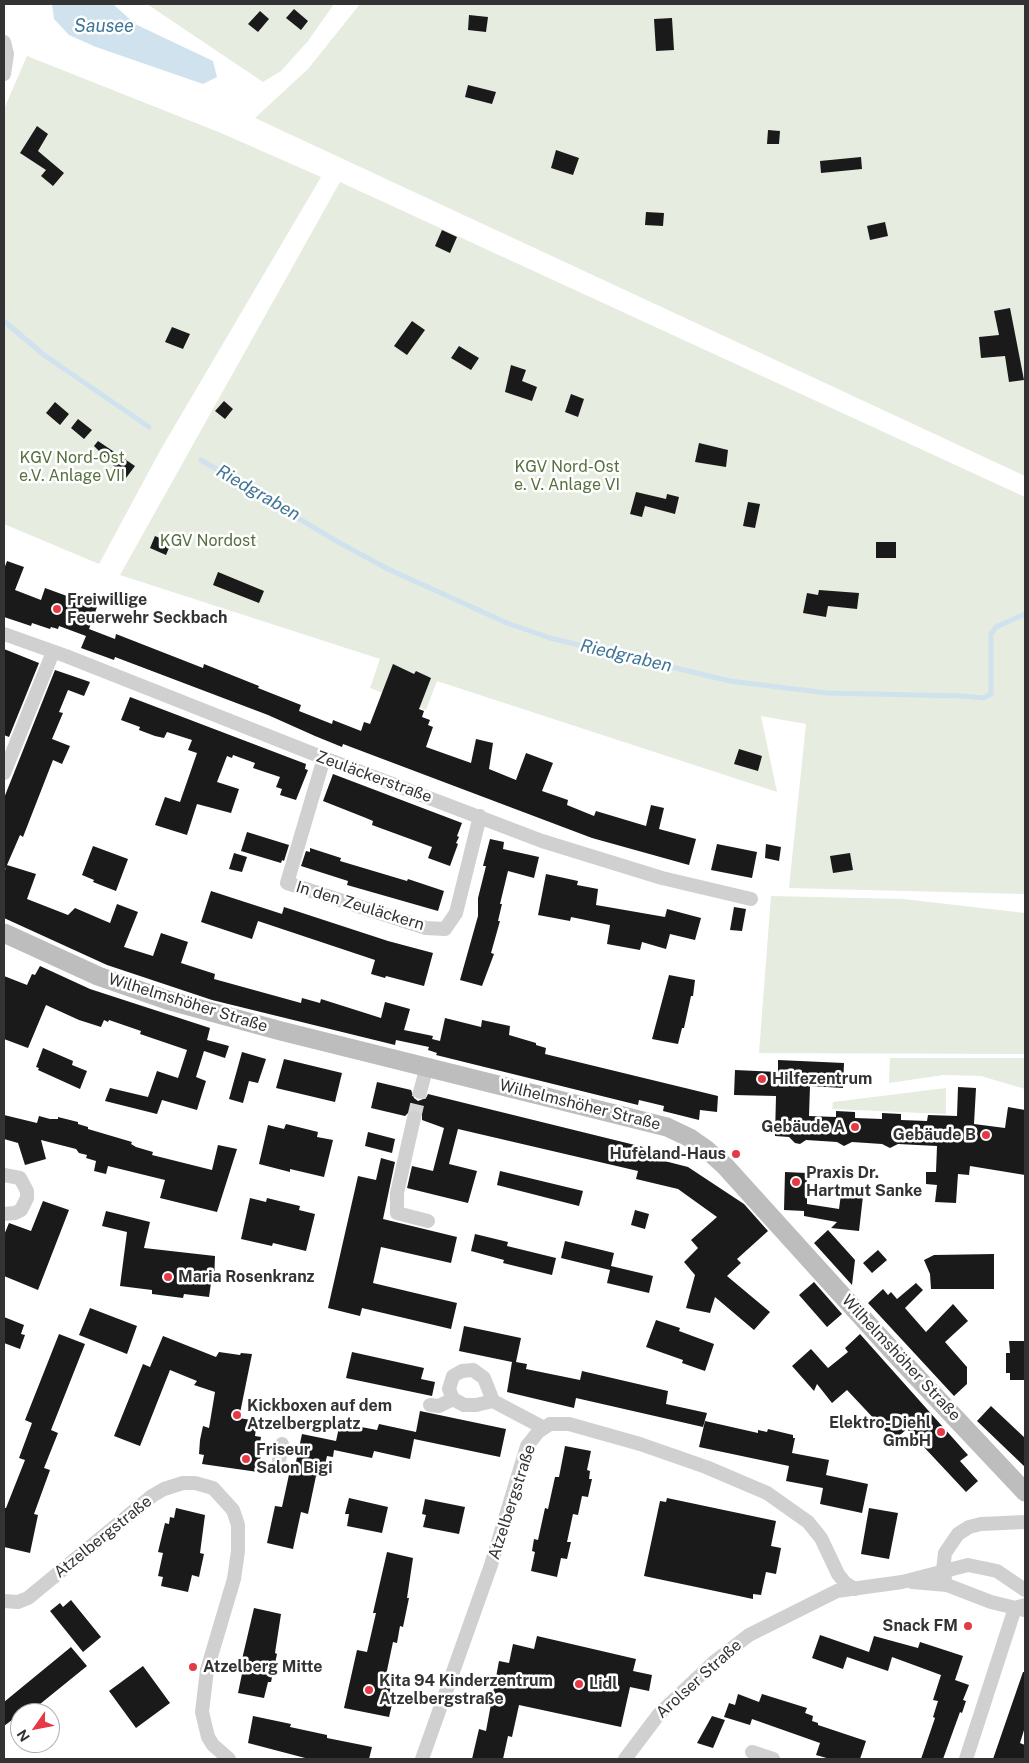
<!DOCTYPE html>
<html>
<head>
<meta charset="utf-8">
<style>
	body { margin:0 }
	#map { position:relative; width:1029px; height:1763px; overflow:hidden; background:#fff; font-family:"Public Sans",sans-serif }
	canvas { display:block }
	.frame { position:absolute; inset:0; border:5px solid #333; pointer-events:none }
	.north { position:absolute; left:10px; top:1703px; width:50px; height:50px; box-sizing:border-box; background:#fff; border:1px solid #adadad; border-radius:50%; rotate:237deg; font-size:14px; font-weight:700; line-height:20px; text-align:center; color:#333 }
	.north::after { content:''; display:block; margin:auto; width:18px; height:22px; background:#e63946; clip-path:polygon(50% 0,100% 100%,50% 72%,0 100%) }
</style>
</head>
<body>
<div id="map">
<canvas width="1029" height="1763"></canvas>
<div class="frame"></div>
<div class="north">N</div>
</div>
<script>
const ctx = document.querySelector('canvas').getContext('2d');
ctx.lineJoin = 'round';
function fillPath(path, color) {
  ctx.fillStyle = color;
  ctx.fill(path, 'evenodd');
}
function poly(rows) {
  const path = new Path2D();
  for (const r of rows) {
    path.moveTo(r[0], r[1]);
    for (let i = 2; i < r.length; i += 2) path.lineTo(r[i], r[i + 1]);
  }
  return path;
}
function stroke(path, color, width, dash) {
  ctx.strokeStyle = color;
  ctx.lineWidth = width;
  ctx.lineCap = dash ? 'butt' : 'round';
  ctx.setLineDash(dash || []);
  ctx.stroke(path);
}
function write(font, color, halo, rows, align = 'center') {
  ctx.font = font + ' "Public Sans",sans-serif';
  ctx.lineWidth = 5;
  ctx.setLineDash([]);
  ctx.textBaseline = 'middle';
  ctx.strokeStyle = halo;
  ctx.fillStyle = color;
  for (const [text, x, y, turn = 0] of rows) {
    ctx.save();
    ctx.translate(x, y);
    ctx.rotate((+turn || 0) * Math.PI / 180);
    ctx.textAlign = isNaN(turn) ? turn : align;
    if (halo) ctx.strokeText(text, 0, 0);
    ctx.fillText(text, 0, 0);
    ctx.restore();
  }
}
fillPath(poly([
	[147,4,334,4,308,41,281,71,263,82],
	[360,4,1025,4,1025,476,255,118,308,69],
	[27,56,221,133,321,177,161,449,99,564,4,524,4,109],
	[340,182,1025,497,1025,894,789,888,806,724,761,716,777,792,437,681,426,710,370,688,380,659,120,575],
	[771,896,903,899,1025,913,1025,1054,759,1053],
	[890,1058,1025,1058,1025,1089,981,1076,943,1075,889,1083],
	[946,1088,946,1114,832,1109,833,1102]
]), '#e6ecdf');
fillPath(poly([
	[52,4,113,4,135,24,213,61,217,77,203,84,96,47,69,35,54,19]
]), '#cfe2ee');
stroke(poly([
	[4,321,44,355,149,427],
	[201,460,338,542,388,569,507,623,550,638,730,681,827,693,963,696,983,698,991,694,991,634,996,627,1025,614]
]), '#cfe2ee', 5);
fillPath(poly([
	[294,9,308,21,301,30,286,18],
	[260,11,269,19,258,32,248,24],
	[469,15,488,17,486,32,468,30],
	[672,18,674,50,656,51,654,19],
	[468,85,496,92,492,104,465,97],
	[37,126,48,134,38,151,64,173,53,186,41,176,46,170,20,153],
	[768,130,780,131,779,144,767,144],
	[556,150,579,158,573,175,551,168],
	[861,157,862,169,821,173,820,161],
	[646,212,664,213,663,226,645,225],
	[885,222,888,236,870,240,867,226],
	[442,230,457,237,450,253,435,246],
	[1010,308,1024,380,1009,382,1005,356,981,358,979,337,999,335,994,311],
	[412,321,425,330,407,355,394,346],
	[172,327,190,334,183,349,165,342],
	[459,346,479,358,471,370,451,358],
	[511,365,526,370,522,381,537,387,532,401,505,392],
	[571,394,584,399,578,417,565,412],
	[224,401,233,409,225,419,215,411],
	[55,402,69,414,60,425,46,413],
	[78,419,92,430,84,439,71,428],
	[98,441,135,466,126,478,94,446],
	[699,443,728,450,726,467,695,462],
	[636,492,666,499,667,494,679,497,675,514,645,506,642,517,630,514],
	[748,502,760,504,755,528,743,526],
	[155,536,171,543,166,555,150,548],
	[876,542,896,542,896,558,876,558],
	[7,561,24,567,15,590,41,600,45,588,97,607,89,629,115,639,116,634,203,668,204,664,259,686,258,688,301,705,299,711,332,724,333,720,361,731,364,722,370,724,393,664,414,674,416,671,431,678,419,709,424,711,422,717,430,720,428,725,433,727,426,747,471,763,476,739,493,743,489,769,516,780,526,753,553,763,542,791,568,800,567,805,594,816,596,811,646,826,651,805,664,808,659,829,696,839,689,865,592,838,343,744,342,747,315,736,268,715,115,657,114,660,81,648,86,636,59,626,58,629,51,627,50,629,32,623,31,626,4,617,4,569],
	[218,572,264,591,259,603,213,585],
	[819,590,859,593,857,609,828,606,826,617,803,613,807,593,818,595],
	[4,649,39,663,9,737,4,735],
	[55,670,90,682,84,696,68,690,59,712,63,713,52,739,70,746,62,764,53,760,23,837,20,835,4,872,4,798],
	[130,697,306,764,305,769,308,770,296,800,280,795,282,789,276,787,280,777,253,768,255,763,233,755,232,758,227,756,217,782,239,789,231,813,197,804,187,835,155,825,165,797,180,802,197,753,188,750,192,740,167,732,164,738,155,736,139,730,140,727,121,720],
	[739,749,762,756,758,771,734,764],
	[333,774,462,823,457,836,459,837,456,843,458,844,450,866,428,858,432,847,372,825,373,821,366,818,323,801],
	[247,832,289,845,284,861,282,860,281,863,241,851],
	[490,839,504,842,503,849,539,857,534,878,508,871,500,904,502,904,498,921,500,921,491,953,494,954,482,986,460,980,478,916,478,898,486,866,483,866],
	[717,844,757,852,752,878,711,870],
	[766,844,781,847,779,861,765,858],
	[93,846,128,859,116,891,93,882,94,880,82,875],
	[310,848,341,858,340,861,407,881,408,879,444,891,438,911,347,885,348,881,301,866,306,851,310,852],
	[234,853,247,857,242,872,229,869],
	[850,853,853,870,833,873,830,856],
	[7,865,36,874,27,899,68,915,75,908,110,923,117,904,138,912,124,947,153,956,161,933,188,942,181,963,215,974,214,979,301,1003,302,998,320,1003,321,999,381,1018,385,1002,410,1009,404,1030,433,1036,432,1039,440,1041,445,1018,481,1027,482,1020,510,1026,509,1035,536,1043,536,1045,546,1048,545,1054,718,1096,717,1112,700,1110,699,1120,663,1111,664,1106,639,1100,638,1105,436,1055,437,1053,428,1050,429,1047,396,1040,395,1045,212,1000,107,965,4,918,4,873],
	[546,874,578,881,577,885,598,889,596,905,665,917,667,909,701,918,695,940,670,934,666,949,642,942,640,950,607,944,610,925,571,917,570,921,538,915],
	[211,891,282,914,284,907,388,941,433,953,424,986,386,976,385,978,371,974,375,960,258,921,252,939,201,922],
	[734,907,746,909,742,931,730,930],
	[40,966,90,989,210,1028,207,1040,229,1046,225,1058,204,1051,196,1077,206,1081,197,1110,162,1100,157,1114,105,1101,110,1088,148,1097,157,1071,178,1078,187,1050,140,1034,141,1031,109,1020,108,1022,104,1020,101,1027,79,1020,46,1005,28,1048,4,1039,4,976,27,985,32,974,35,975],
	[669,975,695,980,693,996,691,996,684,1028,682,1028,678,1044,652,1039],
	[43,1048,73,1061,72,1065,87,1071,80,1089,38,1070,39,1068,36,1067],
	[242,1052,266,1059,258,1083,249,1081,243,1103,229,1099],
	[284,1059,342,1073,335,1102,276,1088],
	[778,1060,844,1063,843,1088,810,1086,809,1116,836,1117,836,1111,855,1112,855,1118,882,1119,882,1113,901,1114,901,1120,927,1121,928,1115,957,1116,958,1087,976,1088,974,1124,1005,1128,1008,1107,1025,1110,1025,1175,970,1166,969,1175,958,1174,956,1203,935,1202,937,1185,926,1184,926,1172,936,1172,937,1146,898,1144,890,1148,882,1144,852,1142,844,1146,837,1142,806,1140,800,1144,795,1143,789,1137,775,1136,776,1096,734,1095,735,1070,778,1072],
	[377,1082,411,1090,414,1098,418,1101,426,1098,428,1094,643,1147,641,1155,688,1167,744,1204,768,1231,737,1259,741,1263,727,1276,770,1312,754,1330,715,1297,710,1313,686,1308,695,1275,684,1262,698,1248,691,1240,717,1217,678,1189,636,1179,638,1171,458,1129,449,1164,477,1171,468,1203,407,1188,412,1166,433,1171,444,1128,422,1120,422,1115,416,1110,411,1110,405,1116,371,1108],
	[4,1115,37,1123,39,1116,50,1119,58,1119,58,1117,78,1122,78,1124,88,1127,88,1129,132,1142,131,1144,136,1147,153,1152,152,1155,212,1170,218,1145,237,1149,217,1212,160,1198,165,1180,108,1166,106,1174,94,1171,96,1161,86,1158,87,1155,79,1153,76,1149,41,1140,46,1159,25,1165,18,1143,4,1139],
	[286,1124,318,1132,317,1137,333,1140,324,1177,290,1169,290,1172,259,1164,268,1125,284,1129],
	[368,1132,395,1139,392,1153,365,1146],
	[381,1158,395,1162,383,1219,457,1237,451,1263,381,1247,373,1283,457,1303,451,1329,362,1308,360,1316,328,1308,358,1176,376,1180],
	[500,1171,583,1191,579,1206,497,1185],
	[785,1172,807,1173,807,1204,839,1209,841,1194,863,1196,859,1231,831,1228,837,1222,804,1216,804,1211,784,1210],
	[250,1198,266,1202,267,1198,279,1201,300,1206,299,1210,315,1214,306,1251,273,1243,272,1246,241,1239],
	[43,1201,69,1210,38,1290,4,1276,4,1235,9,1223,31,1231],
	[635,1210,649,1214,645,1229,631,1225],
	[106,1211,150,1222,144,1248,215,1256,214,1283,211,1283,209,1297,184,1294,183,1298,152,1294,152,1290,120,1286,127,1232,102,1226],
	[828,1230,855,1260,852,1285,814,1243],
	[475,1234,508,1242,507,1246,556,1258,552,1275,503,1263,504,1260,471,1251],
	[565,1241,614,1253,611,1266,653,1276,649,1293,607,1283,610,1270,561,1258],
	[878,1250,887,1260,872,1273,863,1263],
	[994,1254,994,1289,931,1289,930,1274,924,1260,934,1255],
	[814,1282,842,1314,827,1327,799,1295],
	[916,1283,923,1290,905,1308,926,1332,953,1304,968,1321,945,1342,967,1367,967,1384,954,1396,868,1303,883,1289,888,1295,891,1292,897,1299],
	[90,1308,137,1326,127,1354,79,1335],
	[4,1317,24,1325,21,1334,25,1335,20,1349,4,1343],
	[656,1320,680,1328,679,1331,714,1344,705,1371,682,1363,683,1360,646,1347],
	[464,1326,521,1338,516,1362,527,1364,526,1369,580,1380,582,1371,668,1391,666,1404,707,1413,703,1427,576,1398,574,1408,507,1392,512,1362,459,1351],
	[59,1334,85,1344,51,1430,58,1433,44,1468,50,1470,34,1514,38,1515,30,1553,4,1547,4,1508,6,1508,25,1460,19,1458,32,1423,25,1420],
	[860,1334,968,1455,960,1461,978,1481,966,1492,907,1429,894,1440,847,1390,832,1403,817,1384,814,1391,792,1366,811,1349,828,1368,848,1352,845,1348],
	[163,1336,216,1357,219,1352,240,1355,241,1353,252,1354,239,1418,257,1421,255,1436,261,1437,259,1450,262,1450,258,1472,202,1464,204,1455,199,1454,200,1440,203,1426,209,1428,215,1392,194,1385,197,1381,170,1370,140,1446,114,1436,143,1364,150,1367],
	[1009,1341,1025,1341,1025,1380,1010,1380,1010,1373,1006,1373,1006,1353,1010,1353],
	[352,1352,424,1368,421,1379,435,1382,432,1396,346,1378],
	[991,1406,1025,1438,1025,1467,977,1421],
	[420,1411,506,1429,500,1457,414,1439,410,1459,374,1451,372,1458,334,1450,333,1457,327,1456,322,1477,316,1476,308,1514,301,1512,293,1549,267,1543,275,1506,282,1507,290,1470,294,1471,302,1434,336,1441,340,1423,377,1430,379,1424,416,1432],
	[705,1421,758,1433,758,1430,767,1432,768,1429,793,1435,793,1438,795,1438,792,1453,829,1460,826,1475,868,1484,862,1513,820,1504,823,1488,786,1481,789,1466,699,1447],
	[565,1446,591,1451,587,1470,590,1471,589,1479,592,1479,588,1497,582,1496,578,1515,573,1514,567,1542,571,1542,567,1559,561,1558,557,1577,531,1571,535,1552,532,1551,534,1539,538,1540,545,1508,548,1509,555,1477,559,1477],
	[349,1498,388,1507,382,1533,347,1526,349,1514,345,1514],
	[667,1498,776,1521,771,1546,781,1548,776,1574,766,1572,761,1595,753,1594,753,1599,644,1576,660,1501,666,1502],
	[425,1499,465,1507,459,1534,423,1527,426,1515,422,1514],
	[176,1508,205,1515,200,1553,204,1554,199,1577,192,1575,188,1592,161,1586,163,1577,158,1576,163,1553,158,1552,165,1523,169,1524,170,1517,174,1518],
	[869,1508,898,1513,889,1559,861,1554],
	[387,1552,413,1558,407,1598,409,1598,403,1627,400,1626,397,1643,393,1642,385,1680,392,1681,388,1699,393,1700,389,1717,344,1708,357,1650,367,1652,376,1613,373,1613],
	[71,1600,101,1637,83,1652,50,1611,60,1603,63,1607],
	[254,1608,281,1614,275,1653,277,1654,271,1682,268,1682,264,1698,238,1693,243,1669,240,1668],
	[820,1635,869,1652,874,1636,918,1648,920,1642,963,1656,955,1680,969,1685,963,1700,966,1701,962,1713,960,1712,943,1759,921,1759,935,1718,933,1717,938,1701,933,1700,941,1675,892,1657,888,1671,847,1657,843,1669,812,1658],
	[537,1636,636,1659,633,1671,652,1675,649,1691,630,1687,621,1727,519,1705,512,1737,508,1736,503,1759,472,1759,479,1729,486,1731,499,1661,509,1663,513,1644,534,1649],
	[71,1647,87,1666,29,1713,20,1713,20,1730,12,1720,4,1726,4,1702],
	[143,1666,170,1703,136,1728,109,1691],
	[1023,1672,1025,1672,1025,1727,1020,1743,1025,1745,1025,1759,993,1759],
	[738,1694,759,1702,762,1694,807,1708,805,1713,813,1716,812,1721,818,1723,818,1725,866,1741,860,1759,830,1759,816,1755,820,1743,752,1719,750,1725,724,1717,729,1703,735,1705],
	[253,1716,291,1724,290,1727,327,1735,327,1738,372,1747,369,1759,309,1759,248,1743],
	[712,1716,725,1720,713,1748,697,1743]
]), '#1a1a1a');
stroke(poly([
	[414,1118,420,1092]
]), '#d6d6d6', 14, [14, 7]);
stroke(poly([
	[4,42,7,54,4,74],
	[4,634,66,656,324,758,542,841,662,878,751,899],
	[324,758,287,883,426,928,445,929,456,913,480,816],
	[4,773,53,652],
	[420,1092,427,1066],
	[414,1118,397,1193,397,1213,428,1221],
	[4,1175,20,1178,27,1191,27,1198,21,1210,15,1213,4,1214],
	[493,1401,476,1405,464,1405,453,1399,449,1389,453,1376,462,1371,473,1370,484,1378,493,1401,544,1428],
	[430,1405,439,1406,453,1399],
	[279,1461,282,1444],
	[945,1579,943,1570,945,1553,958,1534,969,1527,981,1524,1025,1522],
	[912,1582,947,1585,991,1602,1024,1610],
	[4,1601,18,1602,28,1598,152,1496,164,1489,183,1483,195,1483,213,1488,233,1510,238,1525,238,1551,234,1579,207,1670,202,1712,208,1737,213,1745,229,1759],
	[752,1752,773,1759],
	[422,1759,491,1565,527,1446,538,1432,550,1424,569,1424,640,1444,706,1467,767,1493,808,1522,821,1538,838,1574,845,1583,855,1589],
	[625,1759,659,1714,714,1662,749,1635,837,1591,902,1582,968,1565,997,1571,1025,1590],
	[966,1759,1015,1608,1025,1605]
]), '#d0d0d0', 14);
stroke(poly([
	[4,933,98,976,167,1000,281,1031,667,1127,690,1138,707,1150,725,1166,897,1356,1025,1492]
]), '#bdbdbd', 19);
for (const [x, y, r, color] of [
	[57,609,5,"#e63946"],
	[762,1079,5,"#e63946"],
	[855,1127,5,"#e63946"],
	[986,1135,5,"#e63946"],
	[736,1154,5,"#e63946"],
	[796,1182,5,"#e63946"],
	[168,1277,5,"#e63946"],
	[237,1415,5,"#e63946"],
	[941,1432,5,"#e63946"],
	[246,1459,5,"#e63946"],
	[968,1626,5,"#e63946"],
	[193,1667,5,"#e63946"],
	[579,1684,5,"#e63946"],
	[369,1690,5,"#e63946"]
]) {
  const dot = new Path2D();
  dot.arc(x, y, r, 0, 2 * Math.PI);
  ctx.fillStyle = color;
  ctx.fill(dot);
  stroke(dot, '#fff', 2);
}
write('16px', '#56703f', '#fff', [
	["KGV Nord-Ost",72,458],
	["e.V. Anlage VII",72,476],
	["KGV Nord-Ost",567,467],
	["e. V. Anlage VI",567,485],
	["KGV Nordost",208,541]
]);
write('bold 16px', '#333', '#fff', [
	["Freiwillige",67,600],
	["Feuerwehr Seckbach",67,618],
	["Hilfezentrum",772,1079],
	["Gebäude A",845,1127,"right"],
	["Gebäude B",976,1135,"right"],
	["Hufeland-Haus",726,1154,"right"],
	["Praxis Dr.",806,1173],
	["Hartmut Sanke",806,1191],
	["Maria Rosenkranz",178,1277],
	["Kickboxen auf dem",247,1406],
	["Atzelbergplatz",247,1424],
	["Elektro-Diehl",931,1423,"right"],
	["GmbH",931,1441,"right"],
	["Friseur",256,1450],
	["Salon Bigi",256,1468],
	["Snack FM",958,1626,"right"],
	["Atzelberg Mitte",203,1667],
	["Kita 94 Kinderzentrum",379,1681],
	["Atzelbergstraße",379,1699],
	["Lidl",589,1684]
], 'left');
write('16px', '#333', '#fff', [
	["Zeuläckerstraße",374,777,20],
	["In den Zeuläckern",360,906,17],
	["Wilhelmshöher Straße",188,1003,17],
	["Wilhelmshöher Straße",580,1105,14],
	["Wilhelmshöher Straße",901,1358,47],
	["Atzelbergstraße",512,1502,-72],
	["Atzelbergstraße",103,1537,-39],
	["Arolser Straße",699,1679,-42]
]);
write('italic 18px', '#3f7597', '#fff', [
	["Sausee",104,26],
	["Riedgraben",258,493,30],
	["Riedgraben",626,656,13]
]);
</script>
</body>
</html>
